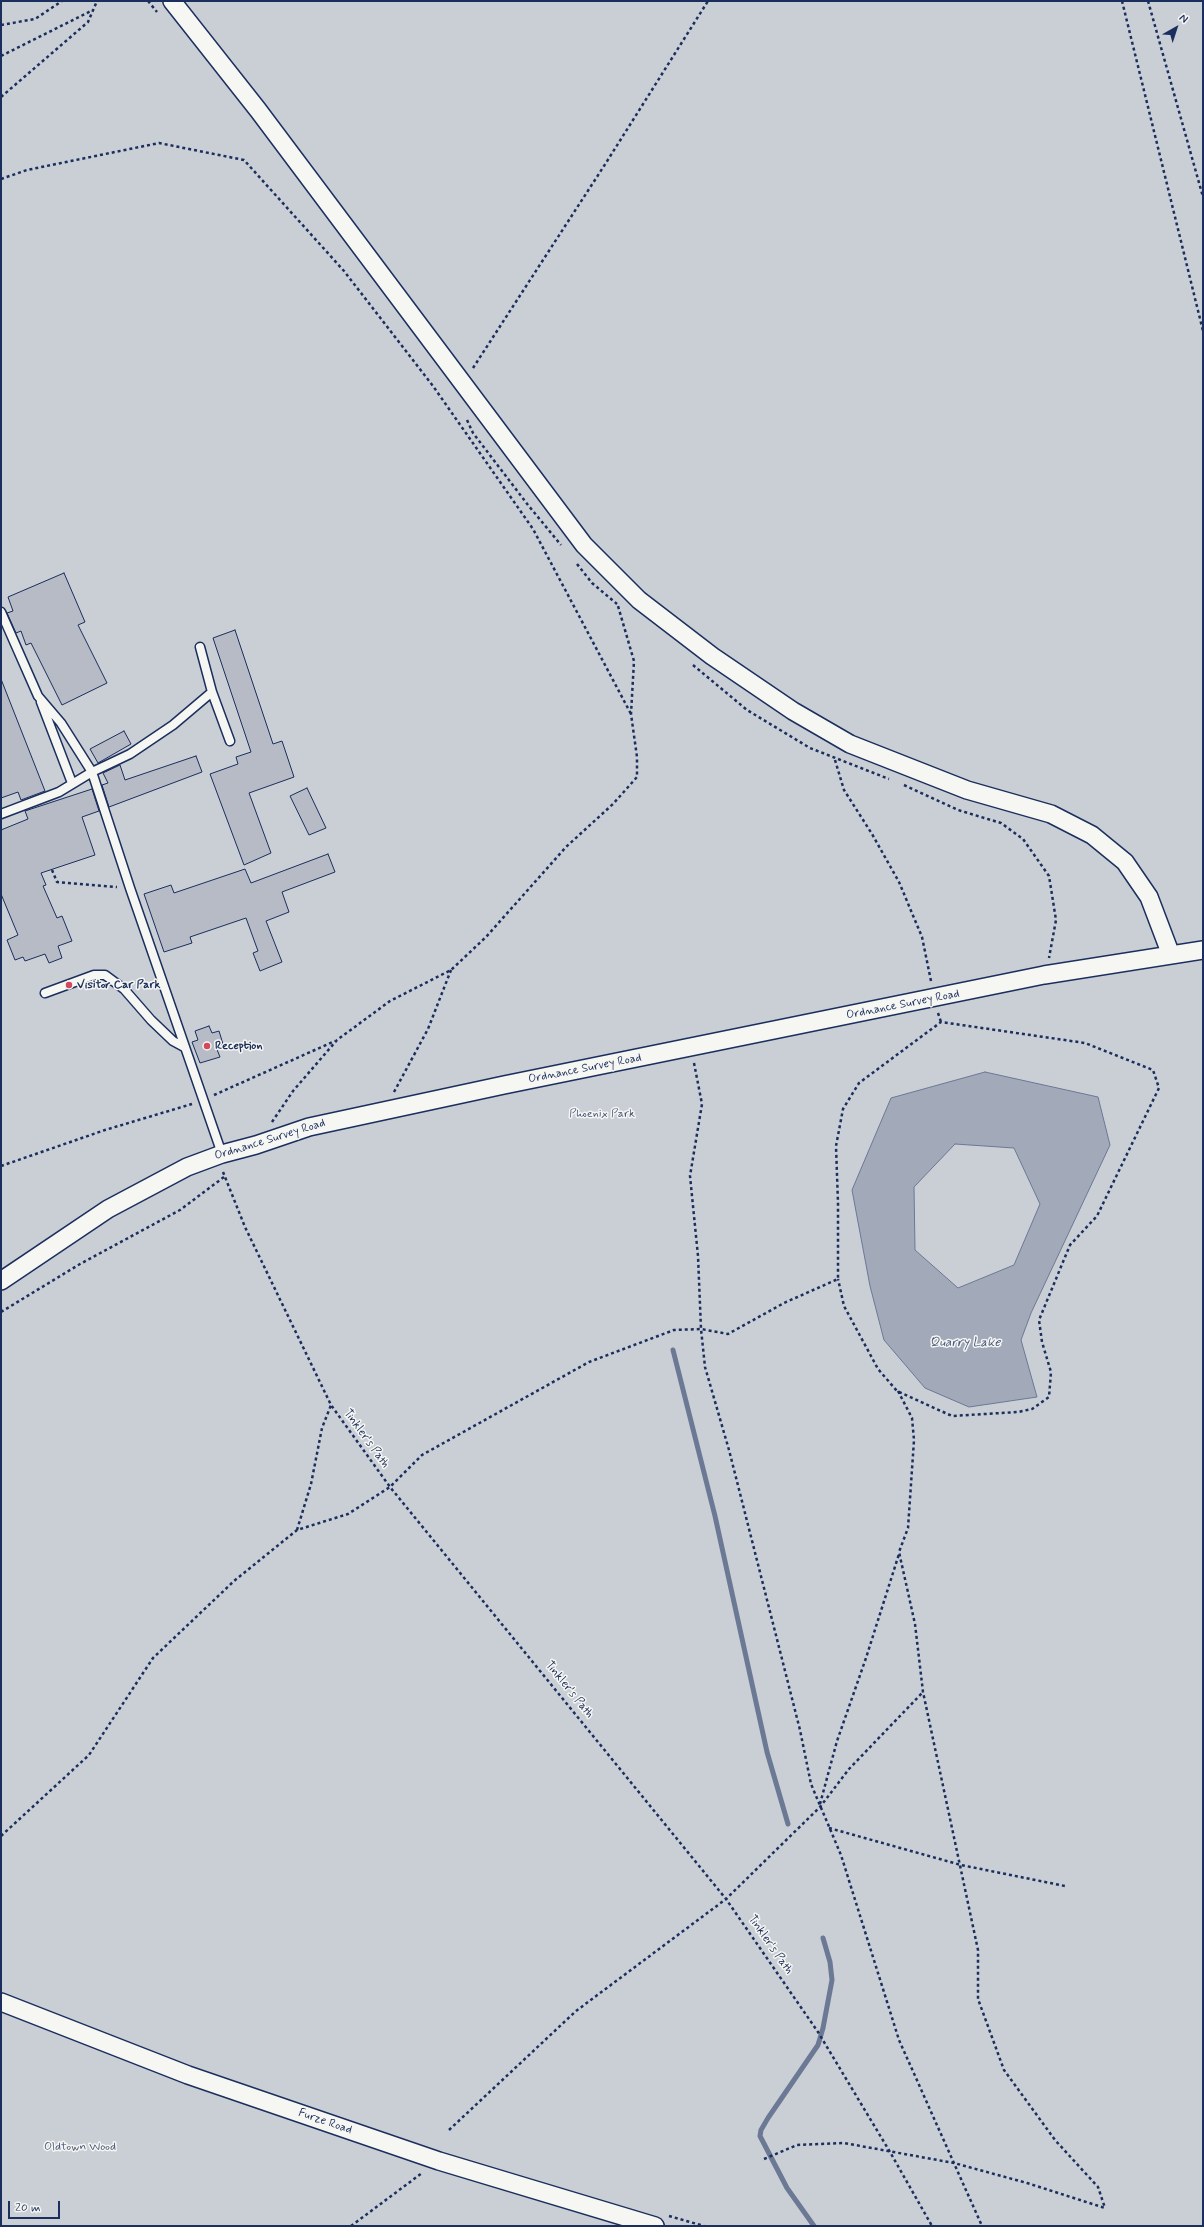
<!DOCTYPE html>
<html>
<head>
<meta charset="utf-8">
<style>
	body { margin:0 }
	#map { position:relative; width:1204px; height:2227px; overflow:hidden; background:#e9eae9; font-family:Mynerve,sans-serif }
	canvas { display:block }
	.frame { position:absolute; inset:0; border:2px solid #1b2f5e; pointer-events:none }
	.north { position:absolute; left:1156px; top:8px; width:40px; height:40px; -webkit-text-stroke:3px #f6f6f2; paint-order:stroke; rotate:39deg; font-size:11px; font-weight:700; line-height:16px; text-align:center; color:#1b2f5e }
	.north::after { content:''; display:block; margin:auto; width:14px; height:18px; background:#1b2f5e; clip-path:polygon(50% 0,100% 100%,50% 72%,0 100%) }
	.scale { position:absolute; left:8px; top:2201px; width:52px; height:18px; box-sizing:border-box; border:2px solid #1b2f5e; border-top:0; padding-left:5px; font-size:12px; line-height:14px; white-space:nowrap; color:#1b2f5e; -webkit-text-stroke:3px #f6f6f2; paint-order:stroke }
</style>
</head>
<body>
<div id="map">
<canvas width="1204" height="2227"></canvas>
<div class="frame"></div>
<div class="north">N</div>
<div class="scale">20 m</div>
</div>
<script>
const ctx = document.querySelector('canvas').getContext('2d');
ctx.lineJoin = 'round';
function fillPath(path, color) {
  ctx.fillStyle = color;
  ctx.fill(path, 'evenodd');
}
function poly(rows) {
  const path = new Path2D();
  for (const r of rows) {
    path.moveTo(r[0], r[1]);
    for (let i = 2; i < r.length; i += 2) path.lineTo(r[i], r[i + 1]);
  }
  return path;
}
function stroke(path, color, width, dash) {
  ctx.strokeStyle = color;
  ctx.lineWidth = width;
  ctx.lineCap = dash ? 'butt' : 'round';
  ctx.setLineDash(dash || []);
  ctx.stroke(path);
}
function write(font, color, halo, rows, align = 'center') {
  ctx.font = font + ' Mynerve,sans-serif';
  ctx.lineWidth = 3;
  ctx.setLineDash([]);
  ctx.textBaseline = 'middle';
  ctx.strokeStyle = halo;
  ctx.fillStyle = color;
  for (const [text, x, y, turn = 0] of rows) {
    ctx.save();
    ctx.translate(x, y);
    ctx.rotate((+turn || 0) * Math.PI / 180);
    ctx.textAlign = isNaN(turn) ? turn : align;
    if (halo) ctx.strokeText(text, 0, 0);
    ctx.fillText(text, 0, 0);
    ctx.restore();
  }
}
fillPath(poly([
	[1,1,1203,1,1203,2226,1,2226]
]), '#caced5');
const water = poly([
	[985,1072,1098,1097,1110,1145,1031,1313,1021,1340,1037,1397,969,1407,925,1388,884,1340,870,1286,852,1190,891,1098,985,1072],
	[955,1144,1014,1148,1040,1204,1014,1265,958,1288,915,1250,914,1187,955,1144]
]);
fillPath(water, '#a2aaba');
stroke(water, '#6c7995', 1);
stroke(poly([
	[673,1350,715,1516,767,1752,788,1824],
	[814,2226,787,2188,760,2136,761,2130,768,2118,818,2045,823,2028,832,1980,830,1962,823,1938]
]), '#6c7995', 5);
const building = poly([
	[64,573,85,622,78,625,107,683,62,705,31,643,26,645,21,631,16,633,7,613,13,611,8,597,64,573],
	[235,630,273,744,282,741,294,777,249,793,271,853,244,865,210,774,238,764,236,757,251,752,213,638,235,630],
	[1,679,45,791,21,800,18,792,1,798,1,679],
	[124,731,131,744,98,763,90,749,124,731],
	[196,756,202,772,109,807,102,785,108,783,103,773,120,765,125,780,196,756],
	[307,788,326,828,309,835,290,796,307,788],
	[92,789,99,811,82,817,95,855,41,873,46,885,43,886,57,918,62,916,72,941,58,946,62,958,49,963,45,954,25,961,23,957,15,960,7,940,18,935,1,894,1,830,28,819,25,811,92,789],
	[328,854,335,872,282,892,289,912,266,921,282,962,260,971,253,953,258,951,246,918,190,937,192,943,164,952,144,894,171,885,174,893,245,869,251,883,328,854],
	[209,1026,212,1033,219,1031,223,1044,216,1047,220,1057,200,1063,192,1042,198,1040,195,1031,209,1026]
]);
fillPath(building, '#b6bbc6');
stroke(building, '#1b2f5e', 1);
const service = poly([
	[1,612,38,696,61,723,92,772,59,792,1,814],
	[200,647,212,692,173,725,130,754,92,772,130,888,222,1154],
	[212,692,230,741],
	[41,702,72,783],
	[45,993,94,975,105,975,124,989,151,1020,173,1041,184,1047]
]);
const minor = poly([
	[172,1,258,110,584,545,639,600,712,656,793,711,850,744,967,790,1051,814,1092,835,1125,862,1149,897,1171,955],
	[1,1281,108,1209,187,1167,222,1154,256,1145,309,1127,504,1085,1044,975,1203,950],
	[1,2002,188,2075,439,2161,655,2226]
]);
stroke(service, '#1b2f5e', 11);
stroke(minor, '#1b2f5e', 20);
stroke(poly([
	[148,1,157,12],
	[1122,1,1203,331],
	[1148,1,1203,197],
	[1,25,35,19,62,1],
	[1,56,93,10],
	[1,97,88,22,97,1],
	[1,179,27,170,159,143,244,160,344,271,433,386,533,529,631,714],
	[473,368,604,166,708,1],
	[467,420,473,433,528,505,561,545],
	[577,564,592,583,617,604],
	[693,665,747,710,810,748,889,779],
	[835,760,844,790,872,834,899,882,922,937,931,981],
	[904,785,958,810,1001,823,1023,839,1049,876,1056,920,1049,958],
	[52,870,57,882,117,887],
	[938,1013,941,1022],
	[694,1063,702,1104,690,1176,698,1256,701,1329,705,1367,729,1450,800,1730,811,1784,841,1855,899,2040,982,2226],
	[394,1092,428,1029,451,970],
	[214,1095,335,1041],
	[272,1122,293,1091,337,1040,390,1001,451,970,486,937,566,847,613,804,637,777,637,757,631,714,634,661,618,606],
	[1,1166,105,1130,192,1104],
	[223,1172,245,1227,331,1405,390,1487,726,1899,818,2032,890,2152,932,2226],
	[1,1312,80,1264,180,1210,224,1177],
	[898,1391,912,1418,914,1440,908,1528,899,1552,915,1624,923,1692,978,1950,978,1999,1004,2070,1055,2140,1098,2187,1105,2208],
	[297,1530,311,1484,322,1428,331,1405],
	[820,1804,837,1741,866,1658,899,1554],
	[829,1828,961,1865,1065,1886],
	[1,1836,89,1755,153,1658,234,1581,297,1530,348,1514,390,1487,422,1455,589,1362,674,1330,701,1329,728,1334,784,1303,838,1279,838,1203,836,1146,843,1109,859,1083,941,1022,1085,1043,1153,1070,1159,1088,1097,1216,1070,1245,1039,1320,1042,1342,1051,1372,1049,1397,1032,1409,1018,1412,952,1416,897,1391,878,1369,844,1306,838,1279],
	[449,2130,576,2011,726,1899,820,1807,849,1769,923,1692],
	[764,2159,797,2145,844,2143,954,2163,1027,2183,1105,2208],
	[669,2216,704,2226],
	[351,2226,422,2173]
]), '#1b2f5e', 2.5, [3, 3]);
stroke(service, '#f6f6f2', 8);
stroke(minor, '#f6f6f2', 17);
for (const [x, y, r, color] of [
	[69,985,4,"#d1495b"],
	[207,1046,4,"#d1495b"]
]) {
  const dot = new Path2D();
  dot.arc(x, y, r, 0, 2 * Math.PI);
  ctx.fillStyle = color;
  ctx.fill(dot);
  stroke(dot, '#f6f6f2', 1.5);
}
write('bold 12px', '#1b2f5e', '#f6f6f2', [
	["Visitor Car Park",77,985],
	["Reception",215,1046]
], 'left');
write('12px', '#1b2f5e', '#f6f6f2', [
	["Ordnance Survey Road",903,1005,-11],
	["Ordnance Survey Road",585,1069,-11],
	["Ordnance Survey Road",270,1140,-17],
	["Tinkler's Path",366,1439,54],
	["Tinkler's Path",569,1690,51],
	["Tinkler's Path",770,1945,55],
	["Furze Road",325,2122,19]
]);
write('12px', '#47577c', '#f6f6f2', [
	["Phoenix Park",602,1114],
	["Oldtown Wood",80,2147]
]);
write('italic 13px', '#44547a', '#f6f6f2', [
	["Quarry Lake",965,1343]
]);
</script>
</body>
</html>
